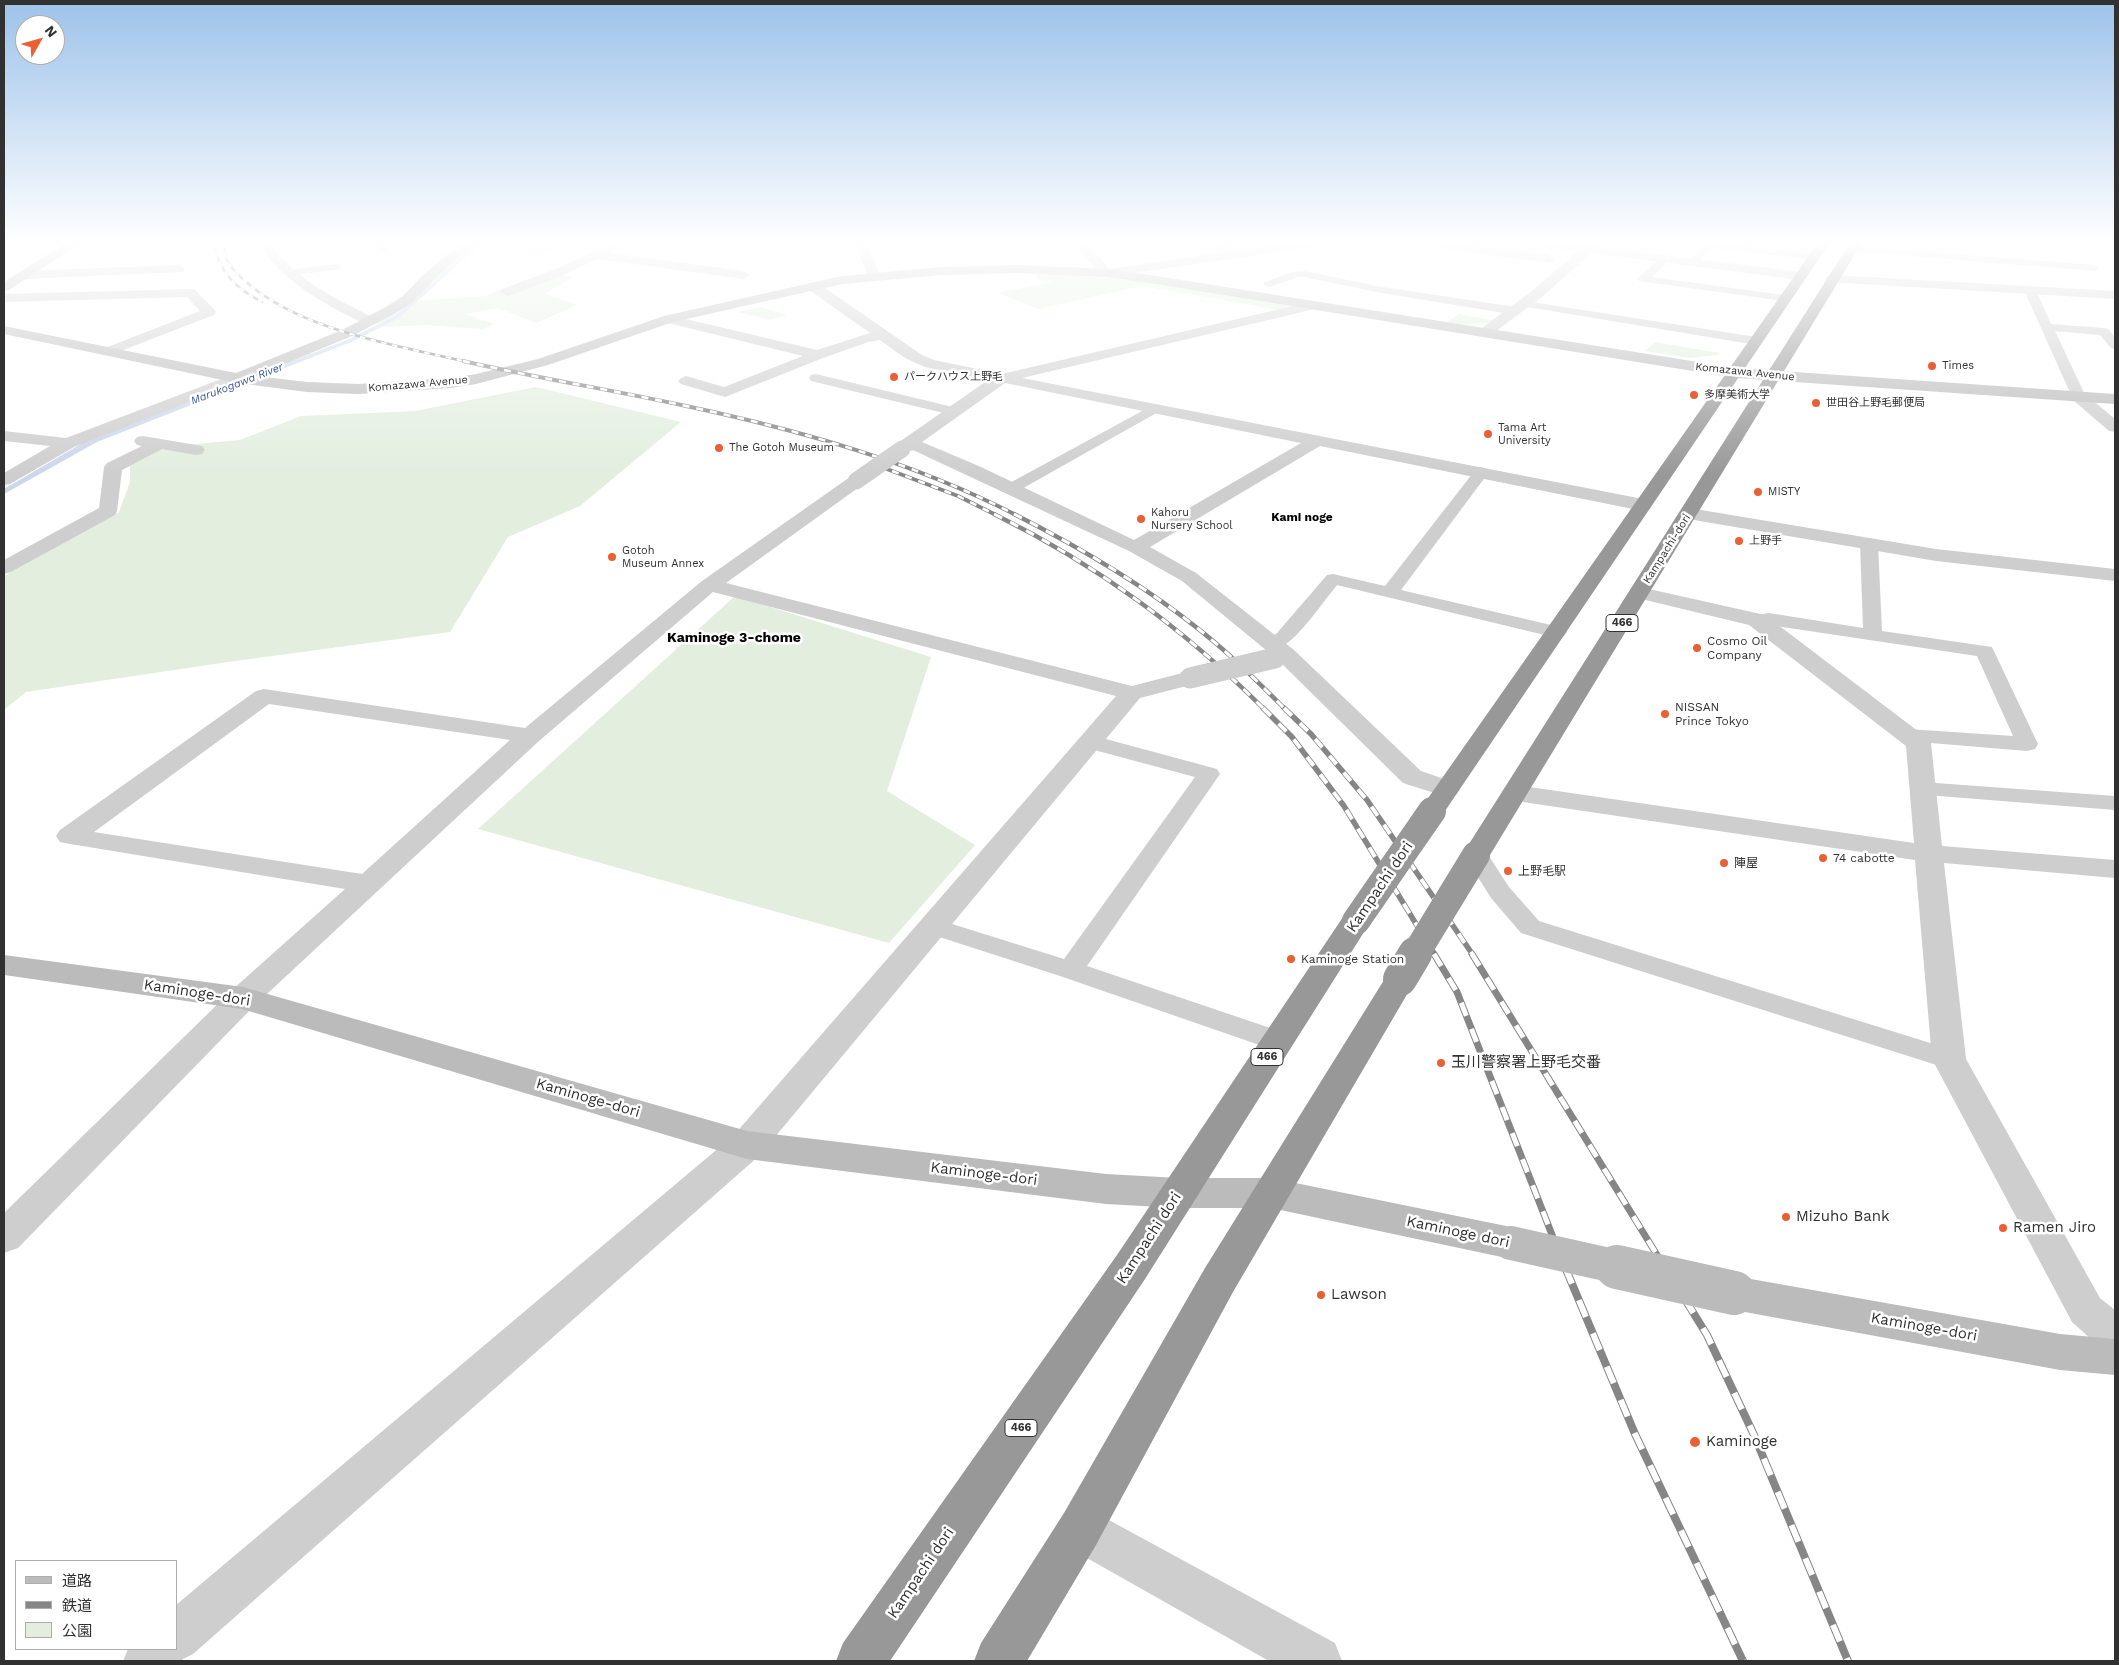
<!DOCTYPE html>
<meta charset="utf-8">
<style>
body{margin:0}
#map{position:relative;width:2119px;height:1665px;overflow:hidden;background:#fff;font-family:"Work Sans","Noto Sans JP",sans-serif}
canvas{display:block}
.frame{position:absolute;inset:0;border:5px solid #313131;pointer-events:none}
.legend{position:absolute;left:15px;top:1560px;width:162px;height:90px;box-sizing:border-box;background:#fff;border:1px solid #adadad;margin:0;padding:6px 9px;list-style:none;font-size:15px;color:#313131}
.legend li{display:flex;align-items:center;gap:10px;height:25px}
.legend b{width:25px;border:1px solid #adadad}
.north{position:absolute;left:15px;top:15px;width:50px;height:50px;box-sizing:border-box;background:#fff;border:1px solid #adadad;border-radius:50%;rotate:52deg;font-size:14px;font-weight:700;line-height:20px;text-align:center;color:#313131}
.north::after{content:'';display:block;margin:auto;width:18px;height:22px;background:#e86034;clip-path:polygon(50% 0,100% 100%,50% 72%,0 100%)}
</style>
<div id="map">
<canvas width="2119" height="1665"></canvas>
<div class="frame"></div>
<ul class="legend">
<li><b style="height:6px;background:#bbb"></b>道路</li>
<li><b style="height:6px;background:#868686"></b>鉄道</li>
<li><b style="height:14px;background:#e3eedf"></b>公園</li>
</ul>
<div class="north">N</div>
</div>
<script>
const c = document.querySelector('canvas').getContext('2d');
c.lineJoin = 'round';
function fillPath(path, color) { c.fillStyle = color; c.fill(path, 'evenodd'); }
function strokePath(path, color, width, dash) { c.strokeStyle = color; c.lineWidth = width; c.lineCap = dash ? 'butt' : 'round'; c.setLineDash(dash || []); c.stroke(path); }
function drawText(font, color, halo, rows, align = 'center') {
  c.font = font + ' "Work Sans","Noto Sans JP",sans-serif'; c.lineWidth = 5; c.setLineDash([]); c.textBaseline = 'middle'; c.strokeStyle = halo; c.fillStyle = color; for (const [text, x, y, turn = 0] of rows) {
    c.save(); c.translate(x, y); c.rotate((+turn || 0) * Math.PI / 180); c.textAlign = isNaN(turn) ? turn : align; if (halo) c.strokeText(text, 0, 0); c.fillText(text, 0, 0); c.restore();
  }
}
const green = new Path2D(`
 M488 241H650L623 246 565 244 547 253 532 254 522 245H485Z
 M1035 272 1150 281 1298 306 1280 310 1142 286 1038 309 998 293 1055 281 1037 280Z
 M561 274 573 277 545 294 577 305 536 323 498 308 465 314 494 324 484 329 425 325 385 327 373 322 409 301 486 296 496 291 514 288 524 280 543 279Z
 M760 307 787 315 771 320 738 312Z
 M1459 314 1492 320 1488 323 1455 325 1446 323Z
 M1655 342 1720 353 1717 355 1690 358 1645 351Z
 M536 387 681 422 580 506 508 537 450 632 228 662 26 692 4 710V576L119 512 130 482V465L163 447 240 440 301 416 415 411Z
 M735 596 931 657 887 791 975 845 889 943 478 829Z`);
const stream = new Path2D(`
 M478 241H484L399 318 351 342 97 442 4 494V489L91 438 347 340 395 316Z`);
const lane = new Path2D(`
 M380 241H390L387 251H379L378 249Z
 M1207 241H1221L1243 254 1242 256H1234Z
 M1710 242 1814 254 1819 257 1814 260 1712 248 1697 264H1689L1688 262 1689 260 1706 243Z
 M1852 246 2095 265 2100 268 2095 271 1848 251 1847 249 1848 247Z
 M1666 256 1671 259 1652 277 1784 295 1790 298 1784 301 1639 281 1637 279 1639 277 1662 257Z
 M336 264 340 265 341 267 340 269 288 276 283 273 288 270Z
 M1305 271 1376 286 1516 307 1522 311 1516 315 1376 292 1305 277H1298L1269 287 1263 284 1265 282 1293 272Z
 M2030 287 2036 290 2051 324 2104 328 2108 329 2115 337V349L2111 348 2100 335 2055 331 2086 397 2084 400H2074L2072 397 2024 290Z
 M1525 301 1757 337 1763 341 1757 345 1521 306 1519 304Z
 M816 374 957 408 959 411 957 414 952 415 811 381 809 378 811 375Z
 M1155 404 1162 408 1160 411 1018 491H1006L1004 488 1006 485Z
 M1481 467 1486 469 1489 472 1401 590 1564 628 1567 632 1564 636 1557 638 1337 585C1323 602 1299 638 1281 647 1276 650 1272 650 1266 648L1263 644 1277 633 1327 575 1333 574 1385 586 1476 469Z
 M1869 539 1875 540 1878 544 1882 631 1992 647 2038 744 2035 749 2027 751 1907 741 1899 740 1896 735 1899 730 1907 729 2013 736 1977 656 1769 625 1750 624 1748 620 1750 616 1769 613 1863 628 1860 544 1863 540Z
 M1091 735 1217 769 1220 774 1087 966 1288 1034 1292 1041 1288 1048 1278 1051 1268 1048 1060 976 924 932 920 926 924 920 933 918 1064 959 1195 777 1083 747 1080 742 1083 737Z
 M1922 782 2115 796V810L1914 794 1911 789 1914 784Z
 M1476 848 1485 850 1509 887 1539 921 1959 1052 1963 1059 1959 1066 1949 1069 1521 933 1491 898 1464 855 1467 850Z`);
const street = new Path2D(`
 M256 241H268C294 279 335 299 375 318L377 321 370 325 365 324C322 303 283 282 256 241Z
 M860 241H872L869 248 880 276 878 279 874 280 868 276 857 248Z
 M1072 241H1085L1109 269 1299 241H1332L1326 245 1106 277 1102 276Z
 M1520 241H1557L1586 245 1590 241H1602L1598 247 1801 272 1807 276 1801 280 1591 253 1542 297 1489 336H1479L1477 333 1479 330 1532 291 1578 251 1526 245Z
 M1446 242 1549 255 1555 259 1549 263 1442 249 1440 246Z
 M611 244 617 248 610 253 744 271 750 275 744 279 597 259 561 276 512 295 507 296 500 292 502 289 553 270Z
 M179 265 185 269 183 272 23 279 17 275 23 271Z
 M1832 275 2115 291V299L1827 282 1826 279 1827 276Z
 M811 283 825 288 922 355 934 360 1002 374 1310 302 1315 303 1317 306 1315 309 1022 378 1643 499 1650 501 1652 505 1650 509 1643 511 1320 446 1150 547 1196 573 1294 650 1421 771 1456 783 1460 789 1456 795 1447 797 1403 783 1278 660 1182 581 1129 551 915 451C909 449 904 455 896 453L893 449 902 440 988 380 925 367 905 358 880 340 868 342 823 358 725 397 681 384 678 381 681 378 686 376 724 387 803 356 664 322 662 319 664 316 669 315 817 350 870 333 815 294 804 287 806 284ZM1005 383 1301 443 1134 540 981 467 922 442Z
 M190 289 195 290 214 309 216 312 214 315 110 355 105 354 103 351 105 348 200 311 187 297 4 302V294Z
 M237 373 242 375 245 378 242 381 74 447 10 484 4 485V473L50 446 4 441V431L66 438Z
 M2079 392 2085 394 2115 419V432L2109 431 2073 400 2071 397 2073 394Z
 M143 436 196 445 202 446 205 450 202 454 196 455 162 449 122 470 117 511 115 515 11 572 4 574V560L99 508 104 467 107 463 142 446 137 445 134 441 137 437Z
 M856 476 862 477 865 481 862 485 726 583 1132 686 1190 671 1198 673 1202 678 1198 683 1140 698 760 1155 193 1654 183 1659 182 1661H123L128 1649H176V1605L734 1135 1116 696 713 592 539 741 254 1006 18 1248 4 1253V1213L232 990 345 889 70 844 60 842 56 836 60 830 256 691 264 689 525 728 702 581 850 477ZM269 704 510 740 362 874 94 832Z
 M1689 508 1936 549 2115 569V581L1936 561 1682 518 1679 514 1682 510Z
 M1640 587 1765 615 1927 738 1931 743 1942 846 2115 860V878L1944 863 1966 1059 2100 1298 2115 1310V1353L2101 1348 2072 1322 1932 1059 1915 860 1516 801 1507 799 1503 793 1507 787 1516 785 1914 843 1906 746 1749 625 1633 597 1629 593 1633 589Z
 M1080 1506 1096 1513 1335 1643 1342 1661H1269L1064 1545 1057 1529 1064 1513Z`);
const secondary = new Path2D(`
 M69 241H84L9 290 4 291V282Z
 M463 241H477L432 282 413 302 394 314 352 336 256 376 307 382 358 384 451 378 476 374 538 359 664 316 842 276 941 267 1019 265 1106 269 1150 275 1736 368 2115 394V404L1736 378 1150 283 1106 277 1019 273 941 275 842 284 673 322 548 365 476 384 451 388 358 394 307 392 237 383 4 334V326L236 373 342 330 384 308 403 296 422 276Z
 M4 955 243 987 747 1131 1106 1174 1179 1178H1271L1511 1227 1525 1232 1530 1243 1525 1254 1511 1259 1271 1208H1179L1106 1204 747 1159 242 1009 4 975Z
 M1734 1276 2060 1334 2115 1339V1375L2060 1370 1734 1310 1720 1305 1714 1293 1720 1281Z`);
const highway = new Path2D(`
 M1819 241H1831L1445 811 1442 817 1432 819 1422 817 1419 811Z
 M1851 241H1863L1490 855 1486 861 1476 863 1466 861 1462 855Z
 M1356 911 1367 914 1371 921 1145 1279 890 1661H836L843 1643 1117 1255 1345 914Z
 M1400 968 1411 972 1416 979 1233 1292 1096 1545 1027 1661H974L981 1643 1064 1513 1205 1268 1389 972Z`);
const railFar5 = new Path2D(`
 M213 241C219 272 235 288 262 302
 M224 241C225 247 224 255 227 260 230 268 238 274 244 280 298 330 398 346 468 362`);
const railFar4 = new Path2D(`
 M463 361C537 378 612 390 686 406 799 430 913 462 1016 515
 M879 466 958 496 996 515`);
const railFar3 = new Path2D(`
 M994 514C1097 565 1183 628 1264 709
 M1014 514C1079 547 1144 585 1201 631 1231 655 1258 682 1285 709`);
const railFar2 = new Path2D(`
 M1263 708 1292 737 1344 806 1435 955
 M1284 708 1311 734 1367 800 1473 955`);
const railFar1 = new Path2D(`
 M1434 954 1457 992 1565 1268
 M1472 954 1665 1268`);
const rail = new Path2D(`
 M1565 1267 1635 1434 1743 1661
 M1665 1267 1707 1335 1754 1435 1848 1661`);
const streetBridgeFar1 = new Path2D(`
 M856 481 902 449`);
const streetBridge = new Path2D(`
 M1190 678 1275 658`);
const secondaryBridgeFar1 = new Path2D(`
 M1511 1243 1623 1268`);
const secondaryBridge = new Path2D(`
 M1617 1267 1734 1293`);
const highwayBridgeFar1 = new Path2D(`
 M1356 921 1432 811
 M1415 955 1476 855`);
const highwayBridge = new Path2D(`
 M1400 979 1415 954`);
const markers = [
 [1932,366,5,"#e86034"],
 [894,377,5,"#e86034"],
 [1694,395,5,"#e86034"],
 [1816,403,5,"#e86034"],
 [1488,434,5,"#e86034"],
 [719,448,5,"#e86034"],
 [1758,492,5,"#e86034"],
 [1141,519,5,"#e86034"],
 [1739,541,5,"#e86034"],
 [612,557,5,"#e86034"],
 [1697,648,5,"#e86034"],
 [1665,714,5,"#e86034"],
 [1823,858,5,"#e86034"],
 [1724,863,5,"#e86034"],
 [1508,871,5,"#e86034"],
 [1291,959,5,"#e86034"],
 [1441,1063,5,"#e86034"],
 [1786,1217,5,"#e86034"],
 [2003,1228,5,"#e86034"],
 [1321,1295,5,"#e86034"],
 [1695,1442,6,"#e86034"]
];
const farPoinames = [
 ["Times",1942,366],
 ["パークハウス上野毛",904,377],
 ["多摩美術大学",1704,395],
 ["世田谷上野毛郵便局",1826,403],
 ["Tama Art",1498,428],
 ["University",1498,441],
 ["The Gotoh Museum",729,448],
 ["MISTY",1768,492],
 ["Kahoru",1151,513],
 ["Nursery School",1151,526],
 ["上野手",1749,541],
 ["Gotoh",622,551],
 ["Museum Annex",622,564]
];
const farStreetnames = [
 ["Komazawa Avenue",1745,372,6],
 ["Komazawa Avenue",418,384,-5],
 ["Kampachi-dori",1667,549,-58]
];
const farWaternames = [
 ["Marukogawa River",237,384,-21]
];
const shields = [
 [1622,623,32],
 [1267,1057,32],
 [1021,1428,32]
];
const shieldNames = [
 ["466",1622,623],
 ["466",1267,1057],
 ["466",1021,1428]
];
const farQuarternames = [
 ["Kami noge",1302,517]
];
const poiNames = [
 ["Cosmo Oil",1707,641],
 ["Company",1707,655],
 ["NISSAN",1675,707],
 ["Prince Tokyo",1675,721],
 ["74 cabotte",1833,858],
 ["陣屋",1734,863],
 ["上野毛駅",1518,871],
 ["Kaminoge Station",1301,959]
];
const neighbourhoodNames = [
 ["Kaminoge 3-chome",734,638]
];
const nearStreetnames = [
 ["Kampachi dori",1380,887,-56],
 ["Kaminoge-dori",197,993,9],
 ["Kaminoge-dori",588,1098,16],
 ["Kaminoge-dori",984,1174,7],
 ["Kaminoge dori",1458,1232,12],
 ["Kampachi dori",1149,1238,-57],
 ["Kaminoge-dori",1924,1327,10],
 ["Kampachi dori",921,1573,-56]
];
const nearPoinames = [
 ["玉川警察署上野毛交番",1451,1063],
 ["Mizuho Bank",1796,1217],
 ["Ramen Jiro",2013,1228],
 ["Lawson",1331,1295],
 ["Kaminoge",1706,1442]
];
fillPath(green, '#e3eedf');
fillPath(stream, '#ccd6ed');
fillPath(lane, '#cecece');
fillPath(street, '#cecece');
fillPath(secondary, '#bbb');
fillPath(highway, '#989898');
strokePath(railFar5, '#868686', 2.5);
strokePath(railFar4, '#868686', 4);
strokePath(railFar3, '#868686', 4.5);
strokePath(railFar2, '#868686', 5.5);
strokePath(railFar1, '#868686', 7);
strokePath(rail, '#868686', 8);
strokePath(railFar5, '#fff', 2, [5.5]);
strokePath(railFar4, '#fff', 2.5, [7]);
strokePath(railFar3, '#fff', 3, [9]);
strokePath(railFar2, '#fff', 4, [11]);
strokePath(railFar1, '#fff', 5, [14]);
strokePath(rail, '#fff', 6, [18]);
strokePath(streetBridgeFar1, '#cecece', 17);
strokePath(streetBridge, '#cecece', 21);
strokePath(secondaryBridgeFar1, '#bbb', 34);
strokePath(secondaryBridge, '#bbb', 44);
strokePath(highwayBridgeFar1, '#989898', 28);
strokePath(highwayBridge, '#989898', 34);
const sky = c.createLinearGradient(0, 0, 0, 475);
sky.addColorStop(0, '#9dc2ea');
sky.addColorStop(0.51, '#fff');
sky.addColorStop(1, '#ffffff00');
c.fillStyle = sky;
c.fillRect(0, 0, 2119, 475);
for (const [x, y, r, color] of markers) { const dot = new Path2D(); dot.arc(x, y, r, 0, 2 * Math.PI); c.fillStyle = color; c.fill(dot); strokePath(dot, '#fff', 2); }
drawText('11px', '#313131', '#fff', farPoinames, 'left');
drawText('11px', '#313131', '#fff', farStreetnames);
drawText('italic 11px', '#3d5796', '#fff', farWaternames);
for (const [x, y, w] of shields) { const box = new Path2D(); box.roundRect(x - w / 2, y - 8.5, w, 17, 4); c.fillStyle = '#fff'; c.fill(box); strokePath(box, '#313131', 1); }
drawText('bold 11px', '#313131', null, shieldNames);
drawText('bold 12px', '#000', '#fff', farQuarternames);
drawText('12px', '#313131', '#fff', poiNames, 'left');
drawText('bold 14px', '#000', '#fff', neighbourhoodNames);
drawText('15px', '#313131', '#fff', nearStreetnames);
drawText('15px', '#313131', '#fff', nearPoinames, 'left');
</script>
